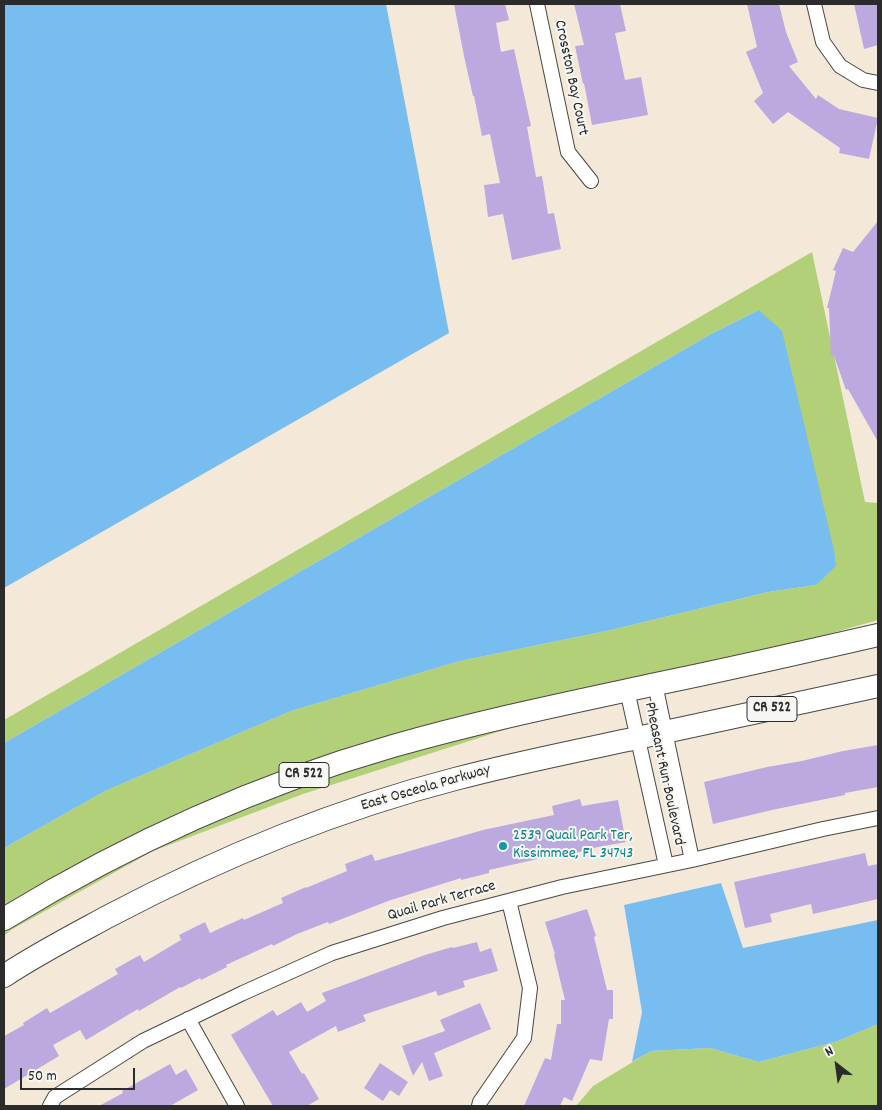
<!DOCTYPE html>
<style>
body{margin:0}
#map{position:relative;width:882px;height:1110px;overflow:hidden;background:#f4e9d9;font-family:Dekko,sans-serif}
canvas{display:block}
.frame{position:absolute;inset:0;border:5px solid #2b2b2b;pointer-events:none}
.north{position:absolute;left:812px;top:1040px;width:50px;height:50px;-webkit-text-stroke:4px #f6f6f2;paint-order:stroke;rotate:330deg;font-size:14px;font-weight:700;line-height:20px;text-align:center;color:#2b2b2b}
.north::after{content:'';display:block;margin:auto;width:18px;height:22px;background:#2b2b2b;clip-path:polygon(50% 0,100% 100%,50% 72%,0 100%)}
.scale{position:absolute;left:20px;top:1068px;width:115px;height:22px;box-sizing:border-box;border:2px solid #2b2b2b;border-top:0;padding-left:6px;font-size:15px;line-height:18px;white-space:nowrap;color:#2b2b2b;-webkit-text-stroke:4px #f6f6f2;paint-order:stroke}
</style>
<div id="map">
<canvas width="882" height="1110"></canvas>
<div class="frame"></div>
<div class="north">N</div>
<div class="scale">50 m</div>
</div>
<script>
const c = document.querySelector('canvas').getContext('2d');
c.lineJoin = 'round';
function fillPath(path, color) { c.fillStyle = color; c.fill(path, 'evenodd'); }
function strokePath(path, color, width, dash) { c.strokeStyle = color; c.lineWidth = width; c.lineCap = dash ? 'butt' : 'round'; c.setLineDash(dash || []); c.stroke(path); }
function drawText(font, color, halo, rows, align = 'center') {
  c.font = font + ' Dekko,sans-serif'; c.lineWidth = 4; c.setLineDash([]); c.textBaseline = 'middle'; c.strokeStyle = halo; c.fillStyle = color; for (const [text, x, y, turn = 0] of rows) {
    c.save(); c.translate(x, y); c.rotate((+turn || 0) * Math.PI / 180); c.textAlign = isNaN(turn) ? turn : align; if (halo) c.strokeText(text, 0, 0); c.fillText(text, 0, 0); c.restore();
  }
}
const green = new Path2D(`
 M812 252 865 502 878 503V620L776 649 390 738 4 909V848L105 791 291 711 460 661 611 630 768 592 816 585 759 310 711 334 4 743V720Z
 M551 715 303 794 153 851 11 930 4 936V930L33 912 169 841 305 784 396 755Z
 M878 1024V1106H576L593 1086 651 1051 710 1048 759 1062 838 1041Z`);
const water = new Path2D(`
 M4 4H386L449 333 4 588Z
 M759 310 782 331 834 550 836 566 816 585 768 592 611 630 460 661 291 711 105 791 4 848V743L711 334Z
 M721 883 743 948 878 920V1024L838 1041 759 1062 710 1048 651 1051 632 1062 642 1012 624 905Z`);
const building = new Path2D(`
 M454 4H505L509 20 496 23 501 52 514 49 531 126 527 127 536 177 542 176 548 214 554 213 561 249 512 260 503 214 488 217 484 185 500 183 490 134 482 136 474 96H473L464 56Z
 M574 4H620L626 31 615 33 625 80 641 77 648 115 592 125 584 83 583 84 575 46 584 45Z
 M747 4H779L786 32 798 62 789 66 816 99 818 95 839 109 878 118 869 159 839 153 840 148 788 112 773 124 754 101 763 93 746 52 757 47Z
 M854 4H878V45L864 49Z
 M878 221V442L848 389 846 390 834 356H831L829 308H827L836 271 833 270 843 248 853 252Z
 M878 745V787L845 793V795L772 810 713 824 704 782 767 767 802 761 843 751Z
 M580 799 582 806 618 800 626 842 598 847 564 856V853L489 870V873L461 880V878L388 901 329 924 328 922 297 934 273 946 272 944 226 965 227 967 201 980 200 978 181 988 180 987 139 1011 138 1009 86 1040 80 1030 53 1045 59 1056 4 1089V1036L24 1025 23 1023 47 1008 50 1013 118 974 115 969 140 955 144 962 181 940 179 935 205 922 210 933 243 918 244 920 283 903 281 898 306 887V888L347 871 345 864 372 854 375 861 483 830 554 815 552 806Z
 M865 853 868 866 878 864V899L813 914 811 904 770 914 772 922 745 928 734 882Z
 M587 909 596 936 594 937 607 990H613V1019H609L602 1061 590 1059 572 1101 564 1097 560 1106H524L545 1058 551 1060 557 1024H561V1000H565L554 955 555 954 545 922Z
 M477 942 480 952 491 948 498 971 463 981 465 987 438 996 436 991 363 1015 366 1021 338 1032 336 1026 289 1052 302 1074 304 1073 319 1099 307 1106H273L231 1035 273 1010 277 1016 301 1002 307 1012 326 1001 322 993 425 955 452 947 453 948Z
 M480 1003 491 1029 434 1053 443 1076 429 1081 422 1062 413 1076 402 1046 445 1031 440 1020Z
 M380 1063 408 1082 399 1096 390 1090 383 1101 364 1088Z
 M170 1064 176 1075 186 1069 198 1090 170 1106H99L123 1093 122 1091Z`);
const street = new Path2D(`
 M537 4 568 152 591 181
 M814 4 823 42 840 66 863 80 878 83
 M655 684 692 860
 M627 690 666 865
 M188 1019 237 1106
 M50 1106 55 1097 143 1041 243 993 332 953 443 918 562 887 692 860 823 829 878 818
 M479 1106 480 1102 524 1038 530 988 509 901`);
const primary = new Path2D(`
 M4 919C125 845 257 785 393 746 480 721 568 703 656 684 730 669 804 652 878 635
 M4 976C37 954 74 935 109 916 219 858 335 810 455 779 515 763 576 751 637 738 717 721 798 703 878 686`);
const markers = [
 [503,846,5,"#0f9aa8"]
];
const shields = [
 [772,709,50],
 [304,775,50]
];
const shieldNames = [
 ["CR 522",772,709],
 ["CR 522",304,775]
];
const streetNames = [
 ["Crosston Bay Court",570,78,78],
 ["Pheasant Run Boulevard",663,774,78],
 ["East Osceola Parkway",426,789,-16],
 ["Quail Park Terrace",442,902,-16]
];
const cultureNames = [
 ["2539 Quail Park Ter,",513,837],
 ["Kissimmee, FL 34743",513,855]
];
fillPath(green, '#b2d077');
fillPath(water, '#78bdef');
fillPath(building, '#bba9df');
strokePath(street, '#494845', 16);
strokePath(primary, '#494845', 24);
strokePath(street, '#fff', 14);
strokePath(primary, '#fff', 22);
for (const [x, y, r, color] of markers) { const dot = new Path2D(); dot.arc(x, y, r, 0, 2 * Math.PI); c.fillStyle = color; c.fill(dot); strokePath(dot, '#f6f6f2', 2); }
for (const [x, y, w] of shields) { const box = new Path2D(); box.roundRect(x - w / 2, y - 12.5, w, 25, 4); c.fillStyle = '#f6f6f2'; c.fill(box); strokePath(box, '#2b2b2b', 1); }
drawText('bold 15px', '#2b2b2b', null, shieldNames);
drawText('16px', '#2b2b2b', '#f6f6f2', streetNames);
drawText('16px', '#0d838f', '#f6f6f2', cultureNames, 'left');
</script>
